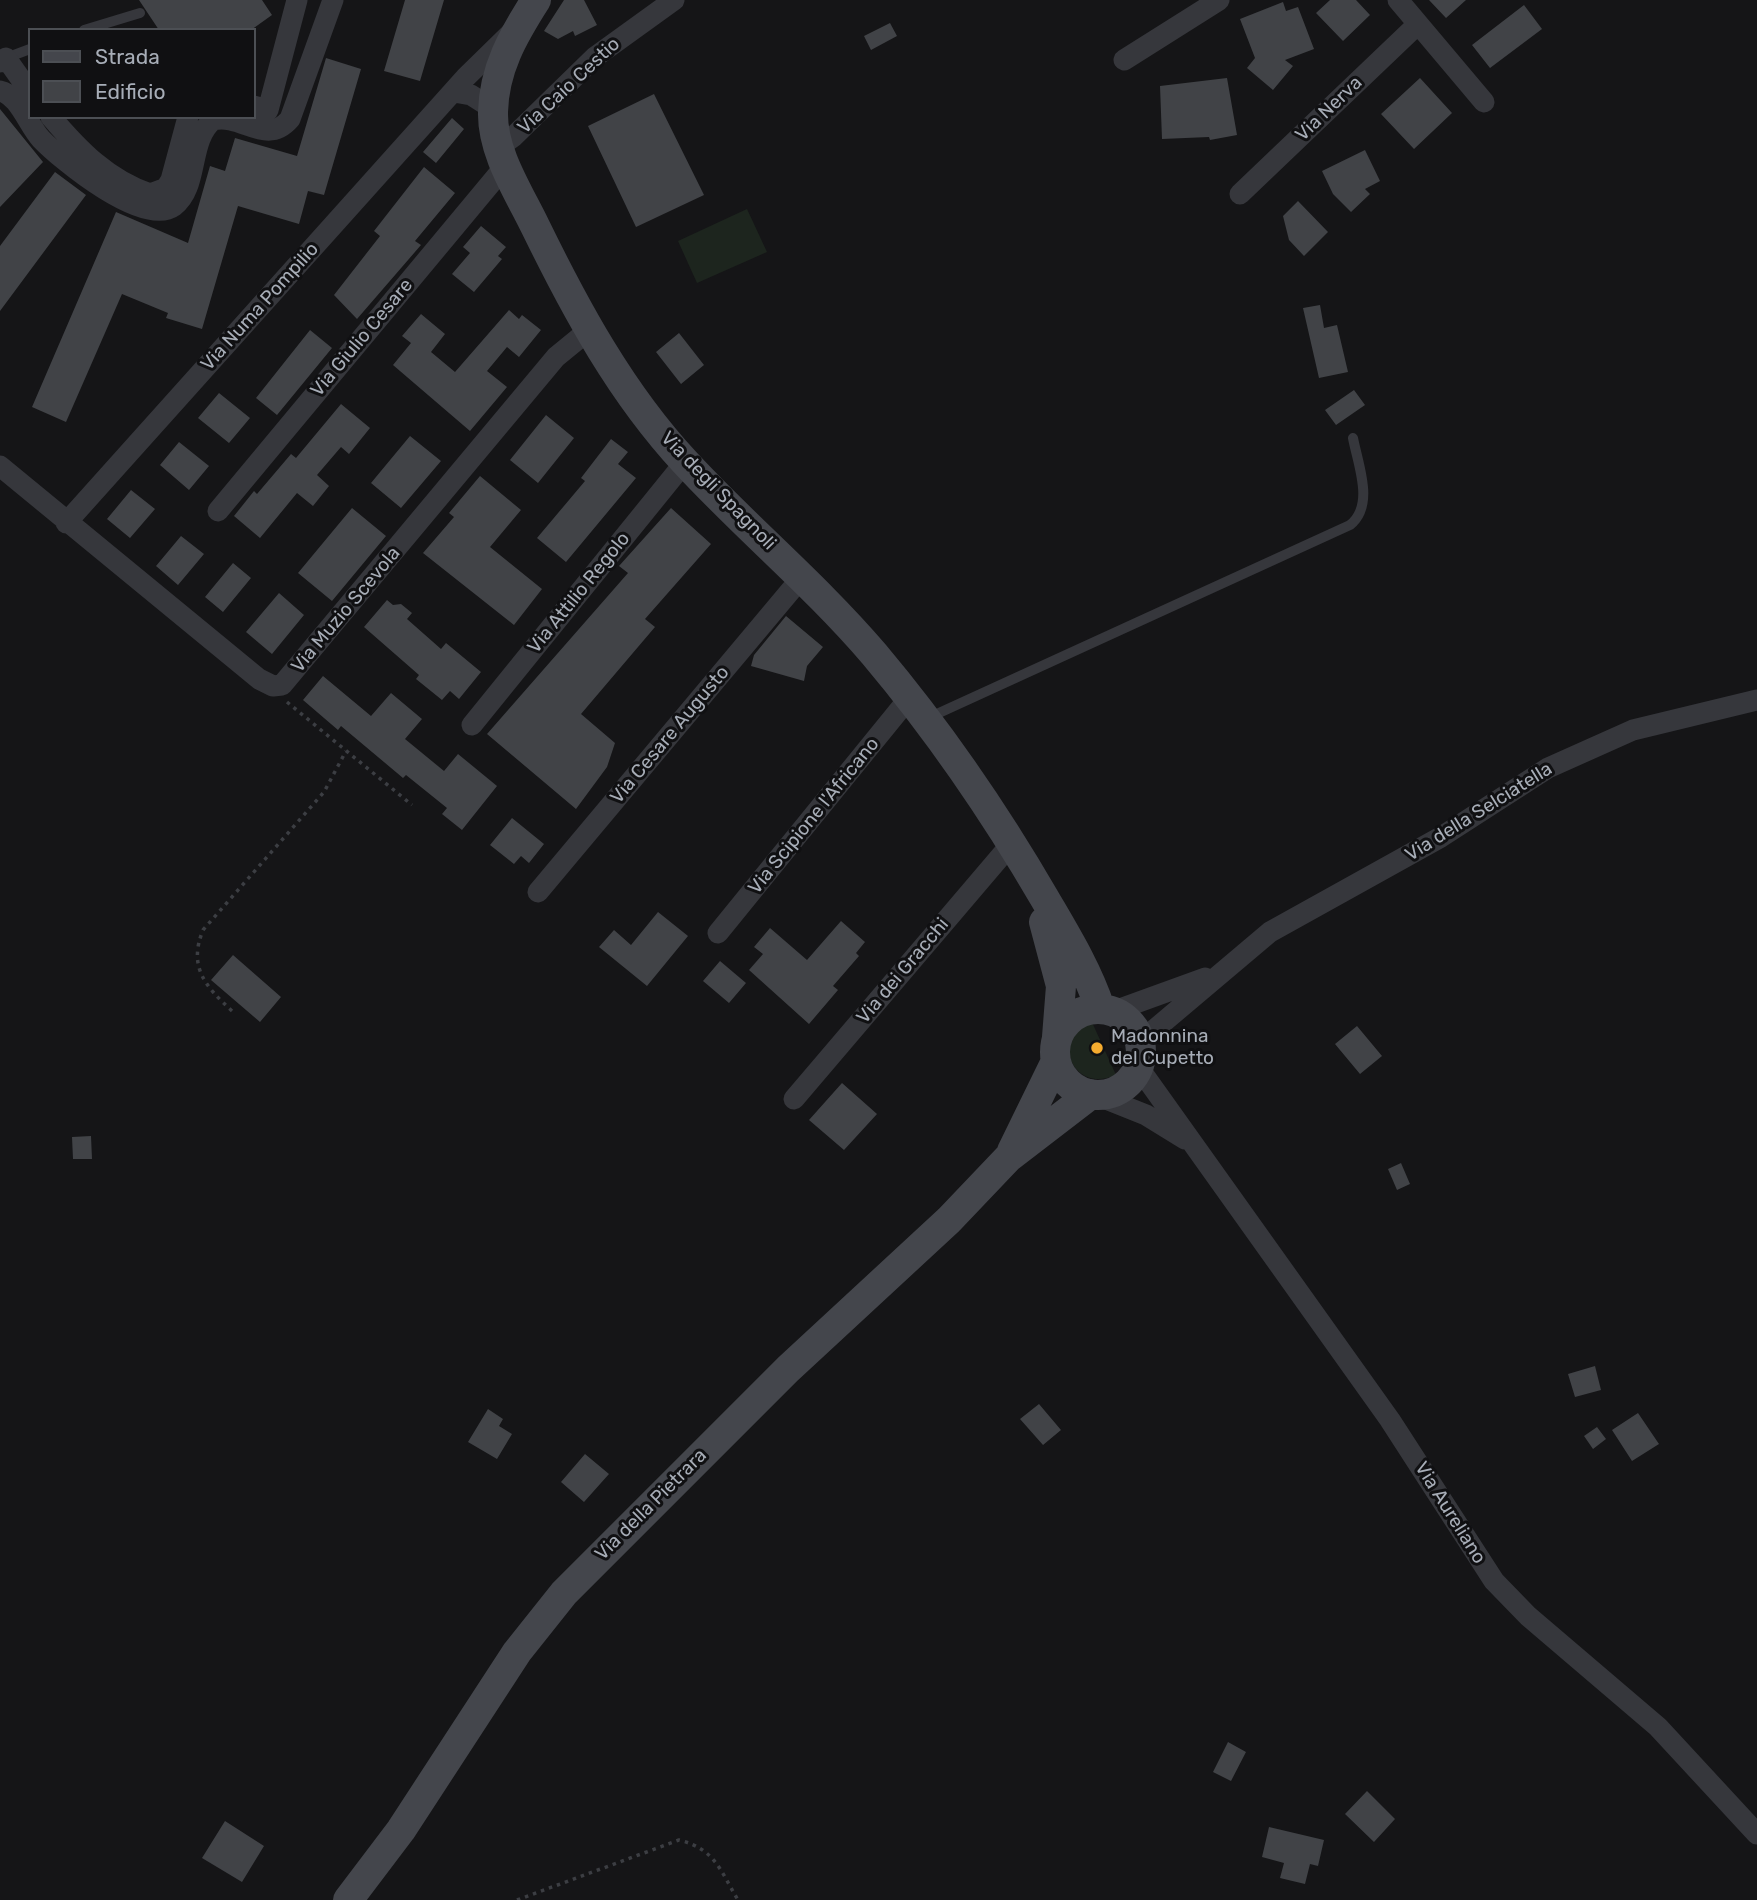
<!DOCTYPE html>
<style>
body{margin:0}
#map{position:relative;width:1757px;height:1900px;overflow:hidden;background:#151517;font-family:Rubik,sans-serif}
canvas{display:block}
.legend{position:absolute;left:28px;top:28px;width:228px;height:91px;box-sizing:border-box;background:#101012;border:2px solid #4c4f54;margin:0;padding:9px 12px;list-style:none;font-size:21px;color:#a7adb7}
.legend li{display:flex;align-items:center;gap:14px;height:35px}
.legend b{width:35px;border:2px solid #4c4f54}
</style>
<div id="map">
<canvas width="1757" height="1900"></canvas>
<ul class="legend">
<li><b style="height:9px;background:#44464c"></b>Strada</li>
<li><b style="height:19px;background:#414347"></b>Edificio</li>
</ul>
</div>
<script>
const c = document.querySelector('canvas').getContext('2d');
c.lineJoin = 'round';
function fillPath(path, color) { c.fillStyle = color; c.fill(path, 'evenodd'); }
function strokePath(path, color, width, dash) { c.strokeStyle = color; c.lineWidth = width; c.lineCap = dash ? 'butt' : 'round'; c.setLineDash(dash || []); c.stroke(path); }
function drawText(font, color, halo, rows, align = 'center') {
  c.font = font + ' Rubik,sans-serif'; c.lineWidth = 6; c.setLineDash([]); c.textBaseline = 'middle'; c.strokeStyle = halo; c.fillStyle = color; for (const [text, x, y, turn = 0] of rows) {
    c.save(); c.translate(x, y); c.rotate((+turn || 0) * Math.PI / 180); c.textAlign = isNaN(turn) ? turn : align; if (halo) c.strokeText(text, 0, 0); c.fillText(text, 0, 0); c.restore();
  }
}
const green = new Path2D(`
 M747 209 767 252 697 283 678 241Z
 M1091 1020 1116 1075C1072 1095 1049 1035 1091 1020Z`);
const building = new Path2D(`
 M139 0H262L272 15 251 30H159Z
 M405 0H444L420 81 384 71Z
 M564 0H584L597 25 575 36 573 31 558 39 544 31Z
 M1330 0H1356L1370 15 1343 41 1316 13Z
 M1429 0H1466L1446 18Z
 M1283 2 1286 11 1298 7 1314 49 1285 60 1293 66 1273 90 1247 68 1255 58 1240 19Z
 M1524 5 1542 29 1490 68 1472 45Z
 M890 23 897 36 871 50 864 36Z
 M326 58 361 69 324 195 308 191 299 224 238 206 202 329 166 318 168 313 122 294 66 422 32 407 116 212 188 243 210 166 225 171 235 138 297 156Z
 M1227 78 1237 135 1210 140 1209 137 1162 139 1160 86Z
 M1420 78 1452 113 1414 149 1381 114Z
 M654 94 704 195 636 227 588 126Z
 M0 109 43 162 0 207Z
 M452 118 464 129 436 163 423 152Z
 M1365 150 1380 181 1365 189 1370 194 1351 212 1333 194 1322 171Z
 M424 167 455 193 415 241 421 245 357 319 334 295 380 236 374 231Z
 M55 172 86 195 0 311V246Z
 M1298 201 1328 232 1304 256 1289 240 1283 216Z
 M481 226 506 247 498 256 502 259 474 292 452 274 470 253 463 247Z
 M1320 305 1324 328 1337 325 1348 372 1319 378 1303 308Z
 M509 310 519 319 522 315 541 330 519 357 507 347 487 371 507 387 470 431 393 365 411 343 402 336 421 314 445 334 431 352 455 372Z
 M310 330 332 348 277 415 256 398Z
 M679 333 704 365 681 384 656 352Z
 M1354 390 1365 405 1336 425 1325 410Z
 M219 393 250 418 229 443 198 418Z
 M341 404 370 428 349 454 341 447 317 475 329 486 313 506 297 493 260 538 234 516 254 491 257 494 291 454 296 458Z
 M546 415 574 438 538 483 510 460Z
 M410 436 441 461 401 508 371 483Z
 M611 439 628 452 618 464 636 478 566 562 537 538 585 481 581 478Z
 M179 442 209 466 189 490 160 465Z
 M480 476 521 510 490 547 542 589 514 625 423 553 454 517 449 513Z
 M131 490 155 509 130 538 107 519Z
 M352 508 386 536 332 601 298 573Z
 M671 508 711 544 645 619 655 627 581 714 615 743 607 767 576 809 487 734 628 573 619 566Z
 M181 536 204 554 178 585 156 566Z
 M233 563 251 578 223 612 205 597Z
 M279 593 304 615 272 654 246 632Z
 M387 600 393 605 401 604 412 613 407 619 441 649 446 643 481 672 459 699 450 691 442 700 416 679 419 675 364 627Z
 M786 616 823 647 807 666 804 681 751 666 754 655Z
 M323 676 371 716 391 693 422 719 405 739 444 771 458 754 497 786 462 830 442 814 447 808 406 775 403 778 341 726 338 730 303 700Z
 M512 818 544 844 529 863 521 856 514 864 490 845Z
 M658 912 688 936 647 986 599 947 614 930 631 945Z
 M841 921 865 942 856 953 859 956 833 986 838 990 809 1024 749 970 763 954 754 947 770 928 807 960Z
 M233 955 281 997 260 1022 211 980Z
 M720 961 746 983 729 1003 703 981Z
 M1357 1026 1382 1056 1360 1074 1335 1044Z
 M842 1083 877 1114 844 1150 809 1120Z
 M91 1136 92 1159H73L72 1137Z
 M1401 1163 1410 1184 1397 1190 1388 1169Z
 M1595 1366 1601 1390 1575 1397 1568 1374Z
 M1039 1404 1061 1430 1043 1445 1020 1419Z
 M488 1409 503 1419 499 1426 512 1434 497 1459 468 1442Z
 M1638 1413 1659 1444 1632 1461 1612 1430Z
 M1597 1427 1606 1439 1593 1449 1584 1436Z
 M585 1454 609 1474 584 1502 561 1482Z
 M1228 1742 1246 1752 1231 1781 1213 1772Z
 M1367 1791 1395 1819 1374 1842 1345 1814Z
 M225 1821 264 1846 242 1882 202 1858Z
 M1269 1827 1324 1840 1318 1866 1310 1864 1305 1884 1280 1878 1284 1863 1262 1857Z`);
const path = new Path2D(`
 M287 702 412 805
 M232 1011C205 986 188 967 203 930L324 792 346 751
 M517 1900 679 1840C715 1849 720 1870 738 1900`);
const lane = new Path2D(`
 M84 30 140 13
 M6 58 30 49
 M928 718 1350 525C1375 505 1358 465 1353 438`);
const street = new Path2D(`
 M1398 0 1484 102
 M1124 60 1219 0
 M0 62 6 58 30 92
 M0 91C19 95 28 125 41 139 61 160 144 228 174 206 199 187 188 140 213 120 242 113 266 147 290 119L333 0
 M454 92 471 95 493 109
 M254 106 268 110 297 0
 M51 117C79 150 108 180 150 194L166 188 171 180 188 117
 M499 147 513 137 595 57 674 0
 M1240 194 1418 24
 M0 466 259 679 273 686 282 685 556 357 589 330
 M218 511 506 165
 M66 523 466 77 512 32
 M472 725 685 462
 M538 892 802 577
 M718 933 909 698
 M1114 1011 1205 978
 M1141 1041 1270 932 1441 837 1548 768 1633 730 1757 700
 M1139 1068 1390 1420 1494 1581 1528 1616 1658 1727 1757 1834
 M1096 1095 1146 1115 1185 1139
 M794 1099 1012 843`);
const secondary = new Path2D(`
 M536 0C513 36 494 69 493 112 492 152 518 191 535 226 576 310 621 393 685 462 746 528 815 585 874 654 938 730 995 813 1045 899 1066 935 1087 969 1100 1008
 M1044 922 1061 986 1057 1037
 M1055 1052a43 43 0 1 1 86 0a43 43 0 1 1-86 0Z
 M1012 1151 1056 1061
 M348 1900 401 1830 517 1652 564 1593 788 1369 949 1220 1009 1157 1091 1094`);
const markers = [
 [1097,1048,7,"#f5ab2f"]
];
const streetNames = [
 ["Via Caio Cestio",569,86,-43],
 ["Via Nerva",1329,109,-44],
 ["Via Numa Pompilio",260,307,-48],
 ["Via Giulio Cesare",362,338,-50],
 ["Via degli Spagnoli",718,491,46],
 ["Via Attilio Regolo",579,593,-51],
 ["Via Muzio Scevola",346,610,-50],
 ["Via Cesare Augusto",670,735,-50],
 ["Via della Selciatella",1479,812,-32],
 ["Via Scipione l'Africano",814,816,-51],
 ["Via dei Gracchi",903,971,-50],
 ["Via della Pietrara",651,1505,-45],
 ["Via Aureliano",1450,1513,58]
];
const poiNames = [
 ["Madonnina",1111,1037],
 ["del Cupetto",1111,1059]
];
fillPath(green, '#1d251e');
fillPath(building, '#414347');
strokePath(path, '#3c3e43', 3.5, [3.5, 5]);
strokePath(lane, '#36373c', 10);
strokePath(street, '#36373c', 21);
strokePath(secondary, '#44464c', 30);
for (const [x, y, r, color] of markers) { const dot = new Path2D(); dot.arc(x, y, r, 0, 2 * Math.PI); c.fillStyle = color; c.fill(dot); strokePath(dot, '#101012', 2.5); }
drawText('19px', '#a7adb7', '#101012', streetNames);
drawText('19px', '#a7adb7', '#101012', poiNames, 'left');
</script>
